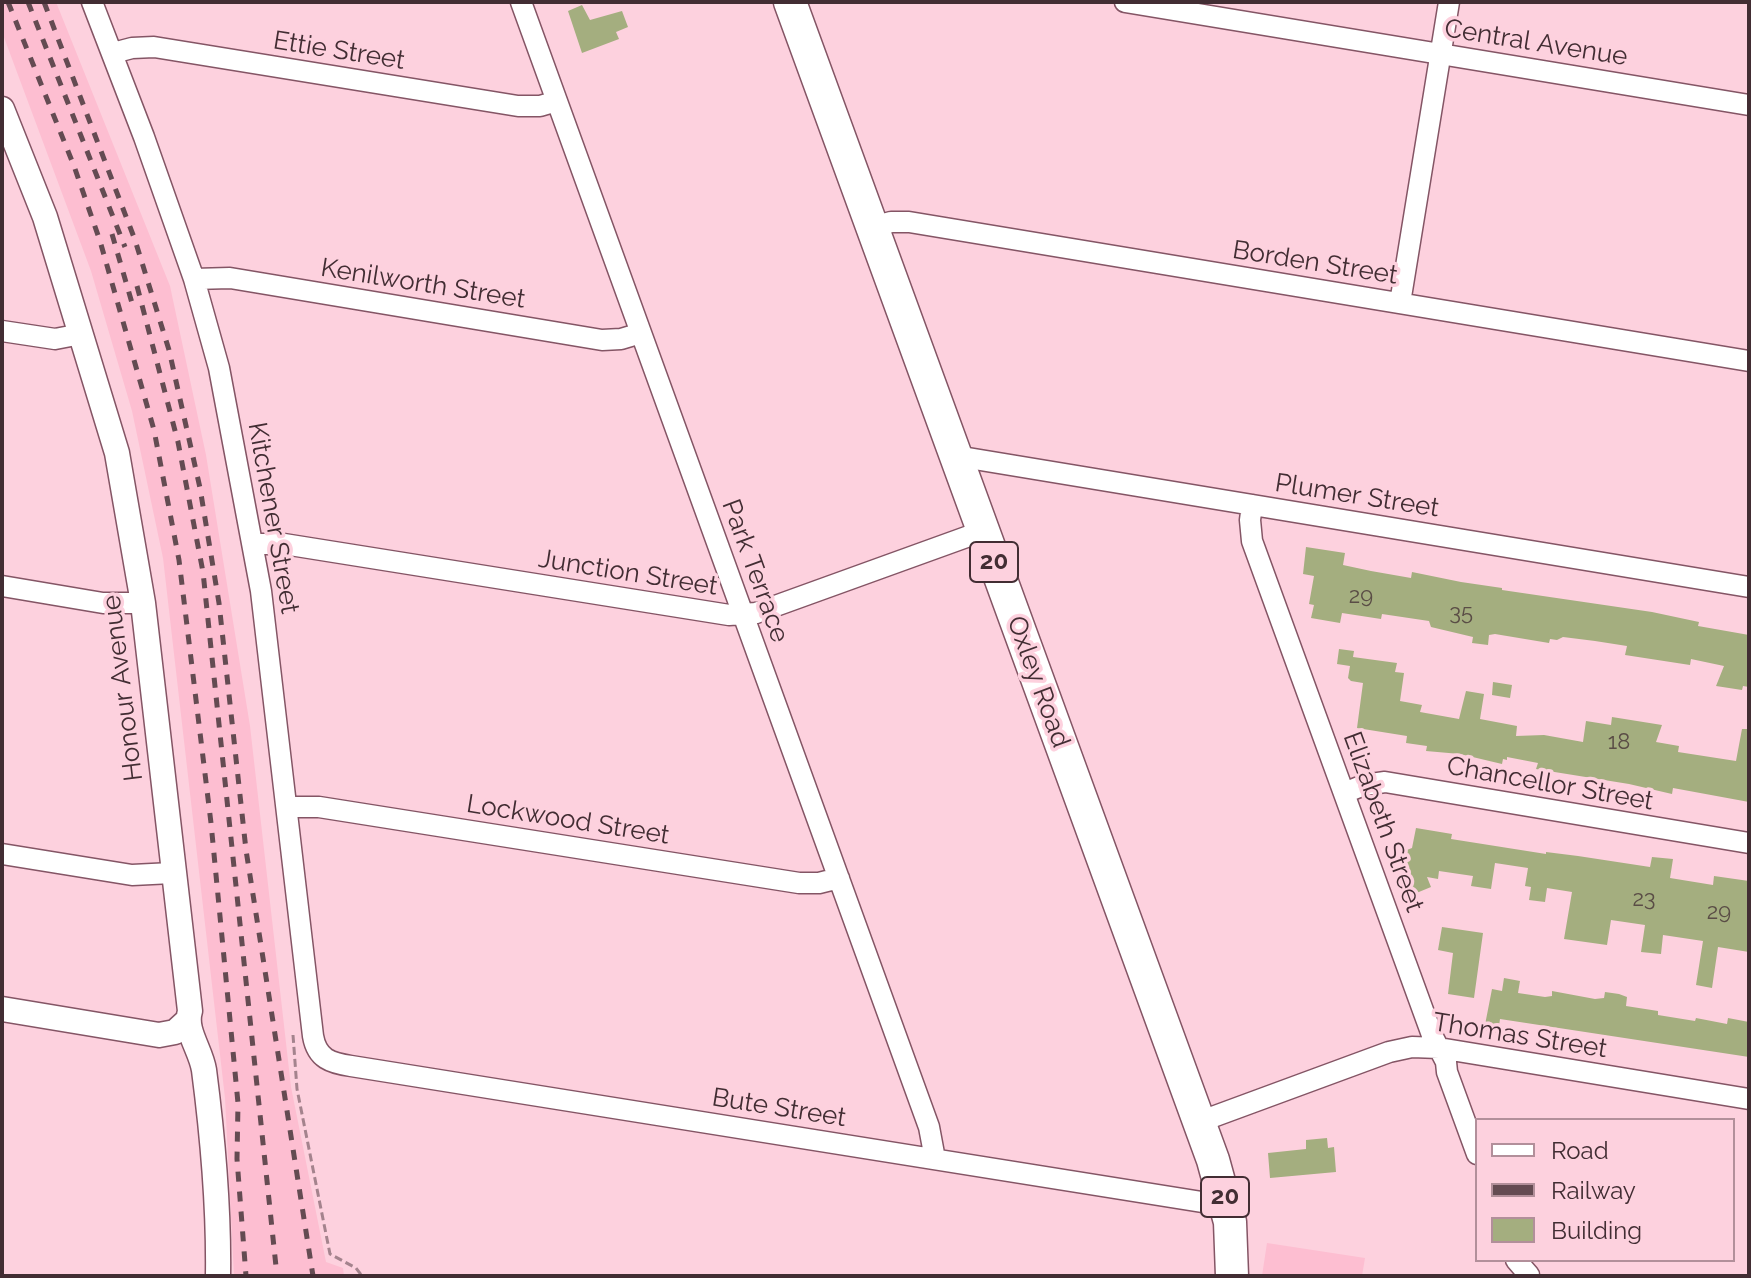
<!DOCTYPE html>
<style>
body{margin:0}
#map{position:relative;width:1751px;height:1278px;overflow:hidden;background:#fdd1de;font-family:Raleway,sans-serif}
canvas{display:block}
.frame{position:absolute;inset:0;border:4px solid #422d33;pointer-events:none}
.legend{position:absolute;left:1475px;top:1118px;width:260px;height:144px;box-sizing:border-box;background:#fdd1de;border:2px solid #b28f9a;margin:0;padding:10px 14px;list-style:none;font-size:24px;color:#422d33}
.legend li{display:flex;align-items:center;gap:16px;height:40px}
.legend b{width:40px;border:2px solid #b28f9a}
</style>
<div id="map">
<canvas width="1751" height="1278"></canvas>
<div class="frame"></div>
<ul class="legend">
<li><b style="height:10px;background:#fff"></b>Road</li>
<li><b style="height:10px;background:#644b52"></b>Railway</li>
<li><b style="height:22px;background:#a4ae7f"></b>Building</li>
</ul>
</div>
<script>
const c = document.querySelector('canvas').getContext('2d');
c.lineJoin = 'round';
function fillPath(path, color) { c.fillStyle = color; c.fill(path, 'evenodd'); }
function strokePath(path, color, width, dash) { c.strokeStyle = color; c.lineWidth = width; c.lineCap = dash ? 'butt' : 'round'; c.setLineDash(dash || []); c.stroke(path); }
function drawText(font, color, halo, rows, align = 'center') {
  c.font = font + ' Raleway,sans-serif'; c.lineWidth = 7; c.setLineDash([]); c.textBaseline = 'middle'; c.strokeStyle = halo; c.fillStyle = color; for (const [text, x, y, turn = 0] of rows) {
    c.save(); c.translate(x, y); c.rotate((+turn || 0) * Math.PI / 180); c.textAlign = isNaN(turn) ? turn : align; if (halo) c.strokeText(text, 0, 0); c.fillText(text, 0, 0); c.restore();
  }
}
const built = new Path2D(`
 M2 2H56L170 286 206 455 250 726 291 1087 326 1262 343 1268 344 1276H234L225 1098 163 558 132 411 91 271 2 32Z
 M1267 1243 1365 1258 1362 1276H1262Z`);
const building = new Path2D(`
 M582 5 590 20 622 11 628 27 616 32 619 39 582 53 568 11Z
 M1306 547 1345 553 1343 565 1371 571 1411 578 1412 572 1461 582 1502 588V590L1652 612 1699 622 1698 626 1749 635V687L1743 686 1742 690 1716 686 1724 666 1691 659 1690 665 1625 655 1627 646 1595 641 1563 637 1557 640 1550 639 1549 643 1495 634 1489 635 1488 645 1472 643 1473 637 1431 627 1429 621 1382 614 1381 619 1342 613 1340 623 1311 618 1314 605 1309 604 1314 576 1303 574Z
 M1339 649 1354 651 1353 657 1397 663 1395 672 1404 673 1400 701 1422 705 1420 712 1459 719 1466 691 1484 694 1480 719 1517 726 1516 736 1544 735 1583 742 1586 721 1611 725 1612 717 1662 725 1656 742 1679 746 1678 752 1736 761 1742 729H1749V802L1673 788 1672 794 1629 784 1536 769 1538 763 1507 757V760L1503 759 1502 764 1460 754 1426 751 1427 746 1406 743 1407 736 1357 728 1363 683 1351 681 1348 678 1350 666 1337 664Z
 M1493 682 1512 685 1510 698 1492 695Z
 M1416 828 1452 834 1451 839 1546 854V852L1578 856 1650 867 1652 857 1673 859 1670 878 1713 885 1714 876 1749 881V952L1718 947 1712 988 1696 985 1703 941 1663 935 1661 954 1641 952 1645 925 1611 920 1607 945 1564 939 1572 892 1547 888 1545 902 1529 900 1531 887 1525 886 1528 868 1495 863 1491 889 1471 886 1473 876 1439 871 1438 879 1427 877 1431 887 1414 894 1399 853 1412 848Z
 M1442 927 1483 933 1474 998 1448 994 1453 953 1438 950Z
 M1504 978 1520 981 1518 993 1545 997 1552 996V991L1595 999 1604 998 1605 992 1619 994 1627 997 1626 1006 1658 1011V1015L1695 1021 1696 1018 1727 1024 1728 1018 1749 1022V1057L1500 1019 1498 1033 1484 1030 1492 989 1502 991Z
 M1327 1138 1328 1148 1334 1147 1336 1172 1270 1178 1268 1153 1306 1149V1140Z`);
const path = new Path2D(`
 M293 1035 297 1089 330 1254 356 1268 362 1276`);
const minor = new Path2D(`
 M92 2 144 137 194 279 219 368 261 591 313 1036C317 1059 331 1063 351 1066L1227 1206
 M521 2 929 1127 935 1159
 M1125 2 1749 105
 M113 53 132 48 154 47 518 106H540L557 101
 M873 227 891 222H909L1749 361
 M194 279 230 278 602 340 621 339 641 333
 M1400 303 1449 2
 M2 331 55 339 81 334
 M956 456 1749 587
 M1252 505 1250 520 1252 541 1432 1035 1446 1062 1447 1072 1477 1154
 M253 544H284L729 615 756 613 983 531
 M2 586 103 603H143
 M1344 793 1364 785 1385 782 1749 843
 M288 807H319L799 883H819L839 878
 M2 854 132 875 172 873
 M1199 1122 1389 1052 1412 1047 1439 1048 1749 1099
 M1516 1260 1529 1275`);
const tertiary = new Path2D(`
 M2 109 45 217 117 453 143 603 190 1011C184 1030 201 1050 204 1070 213 1139 219 1207 218 1276
 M2 1009 159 1035 175 1032 187 1021`);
const primary = new Path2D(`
 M790 2 1213 1160 1230 1222 1232 1276`);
const rail = new Path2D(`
 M8 2 74 166 100 241 154 430 179 560 211 823 238 1103 237 1159 246 1276
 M28 2 125 247
 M44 2 135 240 169 350 200 488 219 603 246 850 313 1276
 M112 234 132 303
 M137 286 178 442 203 572 277 1276`);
const numberNames = [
 ["29",1361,596],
 ["35",1461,613],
 ["18",1619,742],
 ["23",1644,899],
 ["29",1719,912]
];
const shields = [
 [994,562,48],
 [1225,1197,48]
];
const shieldNames = [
 ["20",994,562],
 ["20",1225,1197]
];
const streetNames = [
 ["Central Avenue",1536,43,9],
 ["Ettie Street",339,51,9],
 ["Borden Street",1315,263,9],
 ["Kenilworth Street",423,284,9],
 ["Plumer Street",1357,496,9],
 ["Kitchener Street",273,518,80],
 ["Park Terrace",755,571,70],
 ["Junction Street",628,573,9],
 ["Oxley Road",1038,682,70],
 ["Honour Avenue",123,688,-97],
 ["Chancellor Street",1550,784,10],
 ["Lockwood Street",568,820,9],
 ["Elizabeth Street",1383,822,70],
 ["Thomas Street",1520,1036,9],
 ["Bute Street",779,1108,9]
];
fillPath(built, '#fdbed1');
fillPath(building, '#a4ae7f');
strokePath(minor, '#845565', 23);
strokePath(tertiary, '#845565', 27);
strokePath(primary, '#845565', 35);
strokePath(path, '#a4838d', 3, [8, 4]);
strokePath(minor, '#fff', 20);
strokePath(tertiary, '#fff', 24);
strokePath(primary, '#fff', 32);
strokePath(rail, '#644b52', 5, [10, 10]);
drawText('22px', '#5a4d46', null, numberNames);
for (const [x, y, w] of shields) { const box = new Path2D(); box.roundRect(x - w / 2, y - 20, w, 40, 6); c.fillStyle = '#fdd1de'; c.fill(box); strokePath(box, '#422d33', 2); }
drawText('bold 24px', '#422d33', null, shieldNames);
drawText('26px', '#422d33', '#fdd1de', streetNames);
</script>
